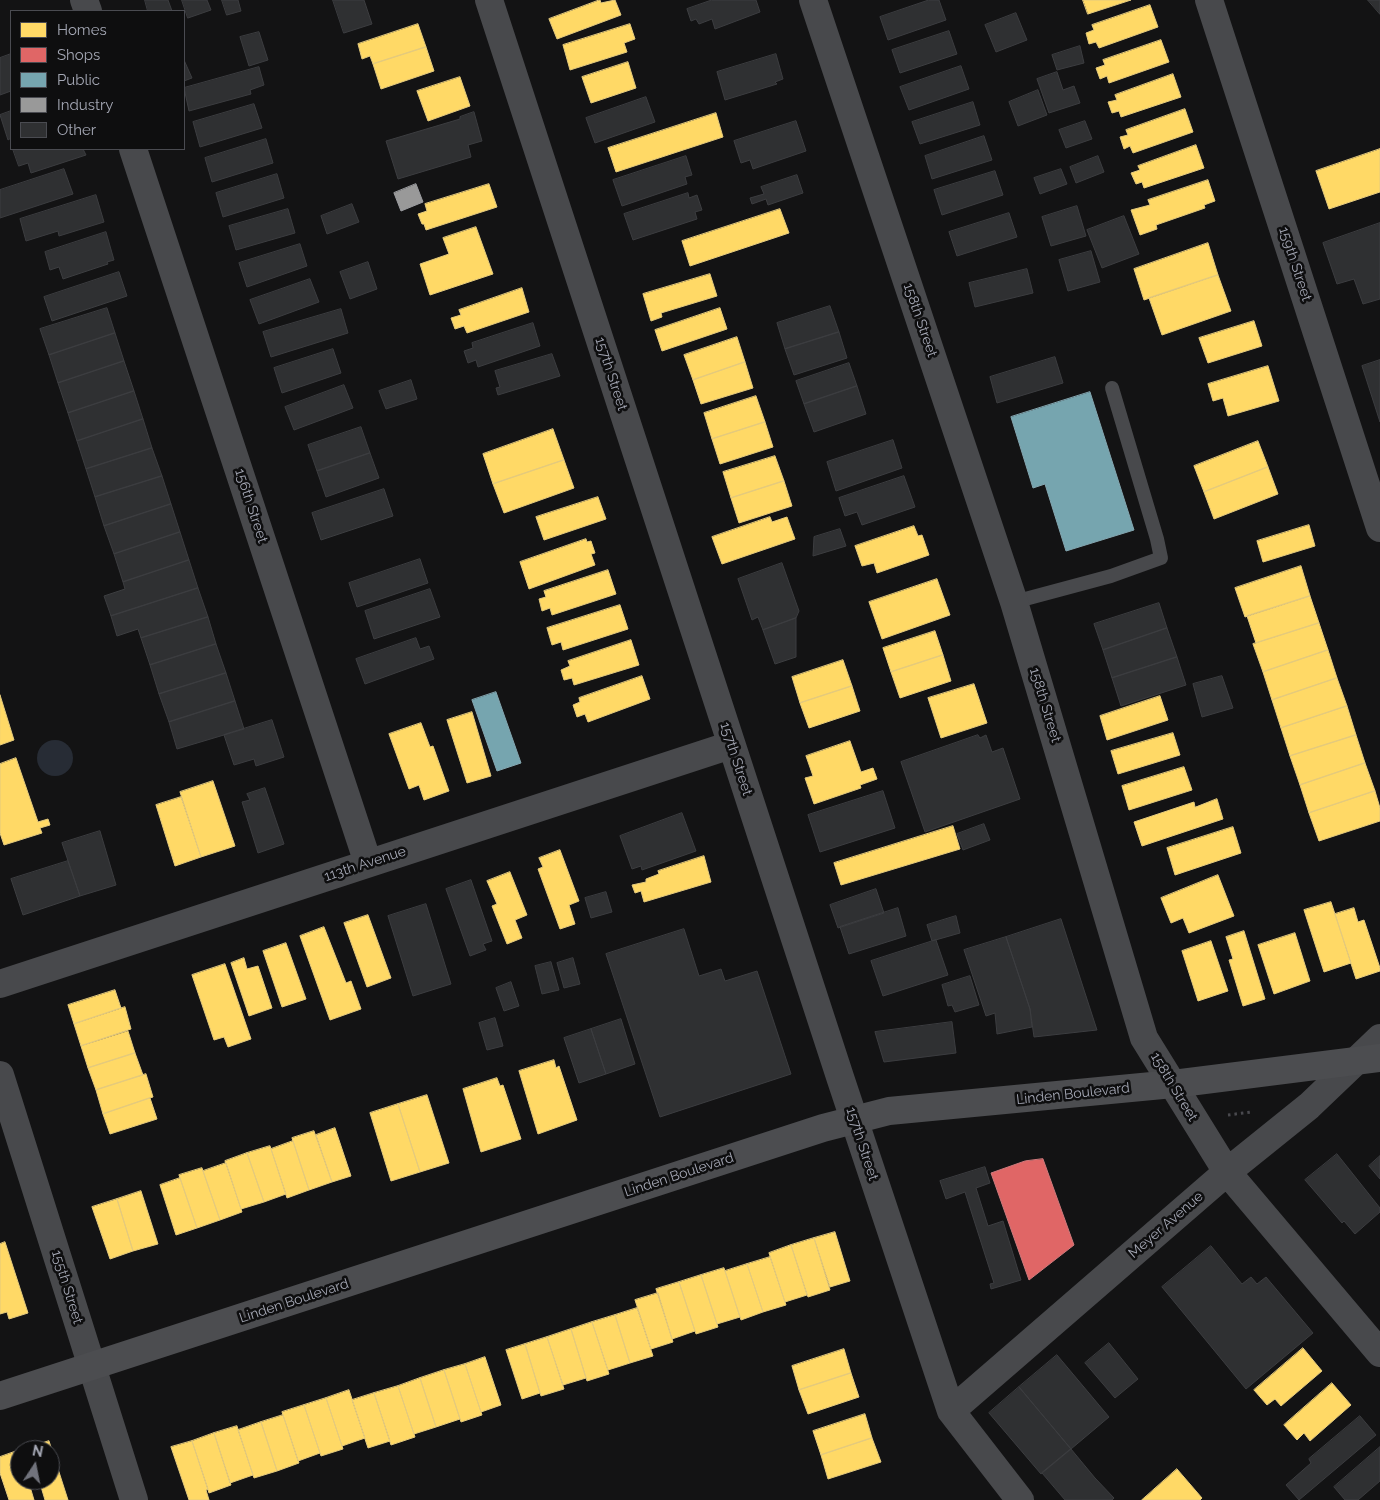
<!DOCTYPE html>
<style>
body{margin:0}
#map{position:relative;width:1380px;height:1500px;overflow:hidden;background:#131314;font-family:Raleway,sans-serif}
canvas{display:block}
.legend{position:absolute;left:10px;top:10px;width:175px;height:140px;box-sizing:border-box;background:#0e0e0f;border:1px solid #4a4b51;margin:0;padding:6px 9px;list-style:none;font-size:15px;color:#a4a7b4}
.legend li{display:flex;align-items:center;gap:10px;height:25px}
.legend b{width:25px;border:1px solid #4a4b51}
.north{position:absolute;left:10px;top:1440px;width:50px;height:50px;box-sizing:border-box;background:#0e0e0f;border:1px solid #4a4b51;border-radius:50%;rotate:11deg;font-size:14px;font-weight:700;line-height:20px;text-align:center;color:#a4a7b4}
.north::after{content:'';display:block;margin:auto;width:18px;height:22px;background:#71737c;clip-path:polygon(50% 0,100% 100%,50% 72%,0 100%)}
</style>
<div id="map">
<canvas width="1380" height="1500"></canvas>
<ul class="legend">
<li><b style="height:14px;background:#ffd966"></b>Homes</li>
<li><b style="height:14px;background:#e06666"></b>Shops</li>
<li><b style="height:14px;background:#76a5af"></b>Public</li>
<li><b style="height:14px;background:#999"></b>Industry</li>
<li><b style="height:14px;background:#2f3032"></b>Other</li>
</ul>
<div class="north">N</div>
</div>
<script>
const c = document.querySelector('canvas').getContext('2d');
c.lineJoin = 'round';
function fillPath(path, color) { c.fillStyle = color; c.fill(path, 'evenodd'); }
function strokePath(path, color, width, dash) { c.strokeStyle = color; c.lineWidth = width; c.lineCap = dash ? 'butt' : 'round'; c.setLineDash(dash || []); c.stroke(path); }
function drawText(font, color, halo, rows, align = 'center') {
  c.font = font + ' Raleway,sans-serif'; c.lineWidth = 5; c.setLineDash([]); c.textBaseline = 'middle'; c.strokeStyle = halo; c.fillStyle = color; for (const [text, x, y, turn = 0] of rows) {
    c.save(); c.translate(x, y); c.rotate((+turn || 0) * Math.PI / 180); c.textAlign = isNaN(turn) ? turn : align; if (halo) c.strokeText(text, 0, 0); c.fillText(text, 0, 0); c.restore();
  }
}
const water = new Path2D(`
 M37 758a18 18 0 1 1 36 0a18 18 0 1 1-36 0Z`);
const homes = new Path2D(`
 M600 0 601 3 615 0 621 15 557 39 549 19Z
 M1083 0H1131L1088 14Z
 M1150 5 1158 27 1099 48 1096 42 1089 44 1086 33 1094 30 1092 25Z
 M418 24 426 47 373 64 370 56 362 59 358 44Z
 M630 24 635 39 624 43 627 52 570 70 563 45Z
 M1161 40 1169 62 1109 83 1107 76 1100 79 1096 68 1105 65 1103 60Z
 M426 47 434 71 381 89 373 64Z
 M628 62 636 88 591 103 582 77Z
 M1173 74 1181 97 1121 117 1119 111 1112 113 1108 102 1117 100 1115 95Z
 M460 77 470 106 428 121 417 91Z
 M1185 109 1193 132 1133 153 1130 146 1124 149 1120 137 1128 135 1126 130Z
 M716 113 723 137 616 172 608 148Z
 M1196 145 1204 168 1144 188 1142 182 1136 184 1131 173 1140 170 1138 166Z
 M1380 149V192L1329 209 1316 171Z
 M1208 180 1215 201 1204 205 1205 208 1156 225 1157 229 1140 235 1131 210 1150 205 1148 200Z
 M489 184 497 207 426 230 424 224H422L418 214 427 211 425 204Z
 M780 209 789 233 690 266 682 241Z
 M476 227 493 274 430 295 420 264 449 254 443 238Z
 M1208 243 1218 275 1144 300 1134 269Z
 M710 274 717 296 661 313 662 317 651 321 643 294Z
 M1218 275 1231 311 1162 335 1149 298Z
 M522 288 529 312 467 333 464 326 455 329 451 318 461 315 459 310Z
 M720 308 727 329 662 351 655 330Z
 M1254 321 1262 346 1208 363 1199 338Z
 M737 337 745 362 693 380 684 355Z
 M745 362 753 388 701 404 693 380Z
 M1268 366 1279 401 1228 416 1223 398 1213 401 1208 384Z
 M756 396 765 422 712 439 704 413Z
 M765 422 773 447 720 464 712 439Z
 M553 429 564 460 493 484 483 454Z
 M1258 441 1268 467 1204 492 1194 466Z
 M775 456 784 481 731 498 723 472Z
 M564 460 574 488 504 513 493 484Z
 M1268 467 1278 494 1214 519 1204 492Z
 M784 481 792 506 739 523 731 498Z
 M598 497 606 519 544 540 536 517Z
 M770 517 772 522 787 517 795 539 722 564 712 537Z
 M1309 525 1315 546 1263 562 1257 541Z
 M914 526 918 536 922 535 929 555 877 573 874 563 862 566 855 546Z
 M586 539 587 542 591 541 595 553 591 554 595 565 529 589 520 562Z
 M1301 566 1310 596 1245 617 1235 588Z
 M608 570 616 594 552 615 550 608 542 611 539 599 546 597 544 591Z
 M937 579 950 615 882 639 869 602Z
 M1310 596 1319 623 1256 643 1247 616Z
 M620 605 628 629 563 650 561 642 552 645 547 628Z
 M1319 623 1328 650 1263 672 1253 644Z
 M935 631 943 655 891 672 883 648Z
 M631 640 639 665 574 685 572 678 564 680 561 670 570 666 568 661Z
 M1328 650 1337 678 1272 700 1263 672Z
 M943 655 951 681 900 698 891 672Z
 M843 660 852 686 800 703 792 677Z
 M642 676 650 699 588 722 585 714 577 717 573 705 580 702 579 698Z
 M1337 678 1347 706 1281 728 1272 700Z
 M974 684 987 723 941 738 928 698Z
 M852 686 860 711 809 728 800 703Z
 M0 695 14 740 0 745Z
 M1160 696 1168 720 1107 740 1100 716Z
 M1347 706 1356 735 1290 756 1281 728Z
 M472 712 491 776 467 783 447 720Z
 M421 723 430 747 433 746 449 791 424 800 419 785 409 789 389 734Z
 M1173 733 1180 755 1118 774 1111 751Z
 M1356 735 1365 763 1300 785 1290 756Z
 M850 741 861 772 873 768 877 779 860 785 861 788 814 804 805 778 813 776 806 756Z
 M16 758 38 822 48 819 50 825 40 828 42 833 4 845 0 833V764Z
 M1365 763 1375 791 1309 813 1300 785Z
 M1184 767 1192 790 1129 810 1122 786Z
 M213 781 235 846 201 857 180 792Z
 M1375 791 1380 808V821L1319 841 1309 813Z
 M181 797 201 857 175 866 156 805Z
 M1217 799 1223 819 1142 846 1134 822 1194 802 1195 807Z
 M953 826 960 849 841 885 834 863Z
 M1233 827 1241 853 1175 875 1167 848Z
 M560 850 579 901 569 905 575 924 560 929 538 869 543 867 539 858Z
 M704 856 711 882 644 902 641 891 635 893 632 885 646 882V879L659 874 658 871Z
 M510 872 527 915 515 920 522 938 507 944 492 906 497 904 487 881Z
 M1218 875 1234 916 1189 933 1183 918 1171 923 1161 898Z
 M1331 902 1351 963 1324 972 1304 910Z
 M1354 908 1358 922 1364 920 1380 968V971L1356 979 1335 914Z
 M368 915 391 978 367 987 344 923Z
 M324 927 346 983 351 981 361 1009 330 1020 300 936Z
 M1244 931 1265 999 1243 1006 1229 960 1233 959 1226 937Z
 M1295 933 1310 981 1274 994 1258 945Z
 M1211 941 1228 991 1198 1001 1182 951Z
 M286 943 306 999 282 1007 263 951Z
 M244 958 247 969 258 966 272 1008 249 1016 231 963Z
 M225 964 251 1039 228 1047 224 1037 214 1040 192 975Z
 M115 990 121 1008 74 1024 68 1005Z
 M125 1007 131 1029 81 1046 74 1024Z
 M128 1031 135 1053 88 1068 81 1046Z
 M135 1053 143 1075 96 1090 88 1068Z
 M554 1060 556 1068 559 1066 577 1120 538 1134 519 1071Z
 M146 1074 153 1097 103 1114 96 1090Z
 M497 1078 500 1086 503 1085 521 1139 481 1152 463 1089Z
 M427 1095 449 1163 420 1172 398 1104Z
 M150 1098 157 1119 110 1134 103 1114Z
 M398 1104 420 1172 391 1181 370 1113Z
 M335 1128 351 1176 332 1182 316 1135Z
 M314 1131 332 1182 309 1190 292 1138Z
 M293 1141 309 1190 287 1198 271 1149Z
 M270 1146 286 1194 264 1202 247 1153Z
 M247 1153 264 1202 241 1209 225 1161Z
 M226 1163 242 1212 220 1220 203 1171Z
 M202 1168 220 1220 197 1228 179 1175Z
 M180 1178 197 1228 176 1235 160 1185Z
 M141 1191 158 1244 133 1251 117 1199Z
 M117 1199 133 1251 110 1259 92 1207Z
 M835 1232 850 1281 830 1287 814 1238Z
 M814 1238 830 1290 808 1297 791 1245Z
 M5 1242 28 1313 9 1319 7 1312 0 1314V1244Z
 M791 1245 807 1295 785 1302 769 1253Z
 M770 1257 786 1305 763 1312 747 1264Z
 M747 1264 763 1312 741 1320 725 1271Z
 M724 1268 740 1317 717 1324 701 1275Z
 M701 1275 718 1327 696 1334 679 1282Z
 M679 1282 695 1331 672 1339 656 1289Z
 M658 1293 673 1342 651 1349 635 1300Z
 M637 1308 653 1356 630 1363 615 1315Z
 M615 1315 630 1363 608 1370 592 1322Z
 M592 1322 609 1374 587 1381 571 1329Z
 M571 1329 586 1378 563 1385 547 1337Z
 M547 1337 564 1389 541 1396 525 1344Z
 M525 1344 540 1393 522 1399 506 1350Z
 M1303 1348 1322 1371 1281 1406 1275 1399 1267 1405 1254 1390Z
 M844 1349 851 1373 799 1390 792 1366Z
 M485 1357 501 1405 481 1412 465 1364Z
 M465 1364 482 1415 461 1422 444 1370Z
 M444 1370 460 1419 436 1427 420 1378Z
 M851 1373 859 1397 808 1414 799 1390Z
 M420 1378 436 1427 414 1434 398 1386Z
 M1332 1383 1351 1405 1310 1441 1304 1433 1297 1440 1284 1425Z
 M398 1386 415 1437 391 1445 374 1393Z
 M349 1390 365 1438 342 1446 326 1398Z
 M374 1393 390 1441 368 1448 352 1400Z
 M326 1398 343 1449 321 1456 304 1405Z
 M304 1405 320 1453 298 1461 282 1412Z
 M865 1414 872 1438 821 1455 813 1431Z
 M283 1415 299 1463 277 1471 261 1422Z
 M261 1422 277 1471 254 1478 238 1430Z
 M237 1426 253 1475 230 1483 214 1433Z
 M214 1433 231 1485 209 1493 192 1441Z
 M872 1438 881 1462 828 1479 821 1455Z
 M49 1441 68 1500H45L39 1480H50V1450H29L28 1448Z
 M192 1441 208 1489 206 1490 209 1500H189L171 1447Z
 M17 1451 20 1458V1480H28L34 1500H9L0 1473V1457Z
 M1177 1469 1202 1498 1200 1500H1142Z`);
const shops = new Path2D(`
 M1043 1159 1074 1245 1029 1280 991 1173 1025 1161Z`);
const public = new Path2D(`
 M1090 392 1134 530 1066 551 1045 484 1033 488 1011 417Z
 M496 692 521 763 497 771 472 700Z`);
const industry = new Path2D(`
 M416 184 423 202 401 211 394 193Z`);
const building = new Path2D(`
 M145 0H168L172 11H148Z
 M182 0H207L211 10 188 18Z
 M222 0H238L241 11 227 15Z
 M333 0H364L372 24 344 33Z
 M712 0H756L760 12 715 29 712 19 699 24 696 19 691 21 687 9Z
 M929 0H939L946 20 888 40 880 17Z
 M1368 0H1380V14Z
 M1016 13 1027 40 996 52 985 25Z
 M949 31 957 54 900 73 892 50Z
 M259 32 268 60 249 66 240 37Z
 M1080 46 1084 63 1057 70 1052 55Z
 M11 54V91L0 95V58Z
 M776 54 783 79 775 82 777 84 725 100 717 72Z
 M184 60 192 78 184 81Z
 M961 66 969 89 909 110 900 87Z
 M259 67 264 85 250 90 251 94 189 111 184 88Z
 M1057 72 1063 90 1074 86 1080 103 1049 113 1037 79Z
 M1038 90 1047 115 1018 126 1009 102Z
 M646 97 655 122 595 143 586 118Z
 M973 102 980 125 920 144 912 122Z
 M254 104 262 128 200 147 193 122Z
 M11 111V138L8 140 0 115Z
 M474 112 482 141 468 145 471 157 398 179 386 141 460 119V117Z
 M796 121 806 151 753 169 750 160 741 163 734 141Z
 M1085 121 1092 139 1066 148 1059 130Z
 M984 136 992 160 932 179 925 156Z
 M266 139 273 163 212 182 205 158Z
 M13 149H83L86 155 31 173 28 163 19 166Z
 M686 156 692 175 685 177 687 184 622 206 613 180Z
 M1098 156 1104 172 1076 183 1070 167Z
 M64 169 73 194 0 218V190Z
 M1061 169 1067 184 1040 194 1034 178Z
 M995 171 1003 195 942 215 934 190Z
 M277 174 284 198 223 217 216 193Z
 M797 175 803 193 768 205 766 199 752 204 750 198 764 194 761 187Z
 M688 193 689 198 697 195 702 210 695 212 697 219 633 240 624 214Z
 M96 195 104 222 59 236 58 231 26 241 20 219Z
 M352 204 359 222 327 234 321 216Z
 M1077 206 1086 236 1051 246 1042 217Z
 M288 209 295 233 236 250 229 226Z
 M1009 213 1017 237 957 256 949 232Z
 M1124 216 1139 254 1102 268 1087 230Z
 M1380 223V299L1363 304 1354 279 1337 284 1323 243Z
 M106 232 114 260 107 262 108 264 63 279 59 267 50 270 45 252Z
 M300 244 307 266 247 287 239 263Z
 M1091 251 1100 282 1068 291 1059 260Z
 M368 262 377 289 350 299 340 272Z
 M1027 269 1033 293 975 307 969 283Z
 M119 272 127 296 52 321 44 297Z
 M310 279 319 302 259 324 250 300Z
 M830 306 839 332 785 349 777 323Z
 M107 308 115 333 49 355 40 329Z
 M341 309 348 333 271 357 263 332Z
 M533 323 540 346 478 367 476 360 468 363 464 351 473 348 472 343Z
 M839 332 847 358 794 375 785 349Z
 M115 333 124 361 58 383 49 355Z
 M333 349 341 373 282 393 274 368Z
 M552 354 560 376 498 395 496 388 500 387 495 371Z
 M1055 357 1063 383 997 403 990 377Z
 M1380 360V422L1362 366Z
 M124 361 134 391 68 413 58 383Z
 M849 363 857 386 804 404 796 381Z
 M411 380 417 399 386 409 379 391Z
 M344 385 353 408 294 430 285 407Z
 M857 386 866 414 814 432 804 404Z
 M134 391 143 419 77 441 68 413Z
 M143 419 152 448 86 469 77 441Z
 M361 427 370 453 317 471 308 445Z
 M893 440 902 468 836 491 827 462Z
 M152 448 162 476 95 497 86 469Z
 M370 453 379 478 326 497 317 471Z
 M162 476 171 504 104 526 95 497Z
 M904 476 915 507 862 525 857 512 845 516 839 498Z
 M384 489 393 516 321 540 312 513Z
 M171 504 180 532 114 554 104 526Z
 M840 529 846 546 813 556 814 537Z
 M180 532 189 560 123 582 114 554Z
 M420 559 428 583 357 607 349 583Z
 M189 560 198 588 111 616 104 596 125 589 123 582Z
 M782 563 799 611 796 618 763 630 758 617 752 620 738 579Z
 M198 588 208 617 141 638 138 629 117 636 111 616Z
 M430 589 440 617 374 639 365 611Z
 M1159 603 1167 628 1103 650 1094 624Z
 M208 617 216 644 150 665 141 638Z
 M796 618V657L775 664 763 630Z
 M1167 628 1177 657 1112 678 1103 650Z
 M416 638 420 649 429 646 434 659 365 684 356 659Z
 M216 644 226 673 159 694 150 665Z
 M1177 657 1186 685 1121 706 1112 678Z
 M226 673 235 701 169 722 159 694Z
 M1222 676 1233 708 1202 717 1193 684Z
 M235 701 244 729 177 749 169 722Z
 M272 720 284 757 256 766 254 759 234 765 224 735Z
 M978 735 980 738 986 735 992 752 1003 748 1020 799 925 832 901 762Z
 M265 788 284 844 258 853 242 802 250 800 247 794Z
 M883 791 895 828 820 852 808 815Z
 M682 813 696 851 642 870 641 866 632 869 620 836Z
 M984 824 990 840 963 850 957 834Z
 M100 831 116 885 80 896 62 843Z
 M68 861 80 896 23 915 11 879Z
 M471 880 492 941 483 944 486 950 470 956 446 889Z
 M876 889 884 913 838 928 830 905Z
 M606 892 612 912 591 918 585 898Z
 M426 904 451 984 413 996 388 916Z
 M898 908 906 936 849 954 840 927Z
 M956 916 960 933 932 941 927 925Z
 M1061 919 1097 1030 1034 1037 1030 1009 1006 937Z
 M684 929 699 976 721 969 725 981 757 971 791 1074 660 1117 606 954Z
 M1006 937 1030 1009 1032 1027 997 1034 995 1013 986 1016 964 950Z
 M936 940 948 975 883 996 871 961Z
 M573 958 580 984 564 988 557 963Z
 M551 962 559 990 542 994 535 966Z
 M970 976 979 1005 955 1012 952 1005 948 1006 942 985Z
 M511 982 519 1006 504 1011 496 988Z
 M495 1018 503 1046 487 1050 479 1023Z
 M621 1019 635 1064 606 1074 591 1029Z
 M952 1022 956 1053 884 1062 875 1032Z
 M591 1029 606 1074 579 1083 564 1038Z
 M1337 1154 1380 1208V1212L1355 1234 1344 1221 1342 1223 1305 1180Z
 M1380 1156V1179L1369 1166Z
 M985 1167 990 1183 976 1188 988 1226 1003 1221 1021 1280 991 1289 990 1284 994 1283 965 1192 946 1199 940 1181Z
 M1211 1246 1242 1284 1251 1277 1257 1284 1266 1277 1313 1333 1246 1389 1162 1287Z
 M1109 1343 1138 1379 1115 1398 1085 1363Z
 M1057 1355 1109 1417 1071 1449 1019 1387Z
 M1019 1387 1071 1449 1041 1474 989 1413Z
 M1360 1416 1376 1435 1299 1500 1286 1485 1311 1463 1309 1459Z
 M1380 1447V1481L1358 1500H1345L1334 1487Z
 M1071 1449 1095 1478 1114 1498 1112 1500H1065L1042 1473Z`);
const path = new Path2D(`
 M1228 1115 1251 1112`);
const service = new Path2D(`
 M1014 602 1111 576 1161 558 1157 539 1112 388`);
const minor = new Path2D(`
 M84 0 88 11
 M489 0 841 1080 951 1411 1020 1500
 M813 0 1014 602 1144 1038 1227 1172 1380 1353
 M1209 0 1380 528
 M133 149 368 863
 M0 984 731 745
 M0 1075 134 1500
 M951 1411 1227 1172 1309 1106 1380 1038`);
const secondary = new Path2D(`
 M0 1396 823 1128 889 1111 1173 1084 1380 1058`);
const streetNames = [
 ["159th Street",1295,264,72],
 ["158th Street",920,320,71],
 ["157th Street",611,374,72],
 ["156th Street",251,506,72],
 ["158th Street",1045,705,73],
 ["157th Street",736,759,72],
 ["113th Avenue",365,864,-18],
 ["158th Street",1174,1087,59],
 ["Linden Boulevard",1073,1094,-6],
 ["157th Street",862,1144,72],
 ["Linden Boulevard",679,1175,-18],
 ["Meyer Avenue",1166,1225,-41],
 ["155th Street",67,1287,73],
 ["Linden Boulevard",294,1301,-18]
];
fillPath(water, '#272c35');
fillPath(homes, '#ffd966');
strokePath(homes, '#e4ca7d', 1);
fillPath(shops, '#e06666');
strokePath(shops, '#ce7a7d', 1);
fillPath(public, '#76a5af');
strokePath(public, '#84a6b0', 1);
fillPath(industry, '#999');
strokePath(industry, '#9c9da1', 1);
fillPath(building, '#2f3032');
strokePath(building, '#3c3d40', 1);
strokePath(path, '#49494e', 3, [2.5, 4]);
strokePath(service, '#48494c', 14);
strokePath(minor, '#48494c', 28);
strokePath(secondary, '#4c4d50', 28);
drawText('14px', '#a4a7b4', '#0e0e0f', streetNames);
</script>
